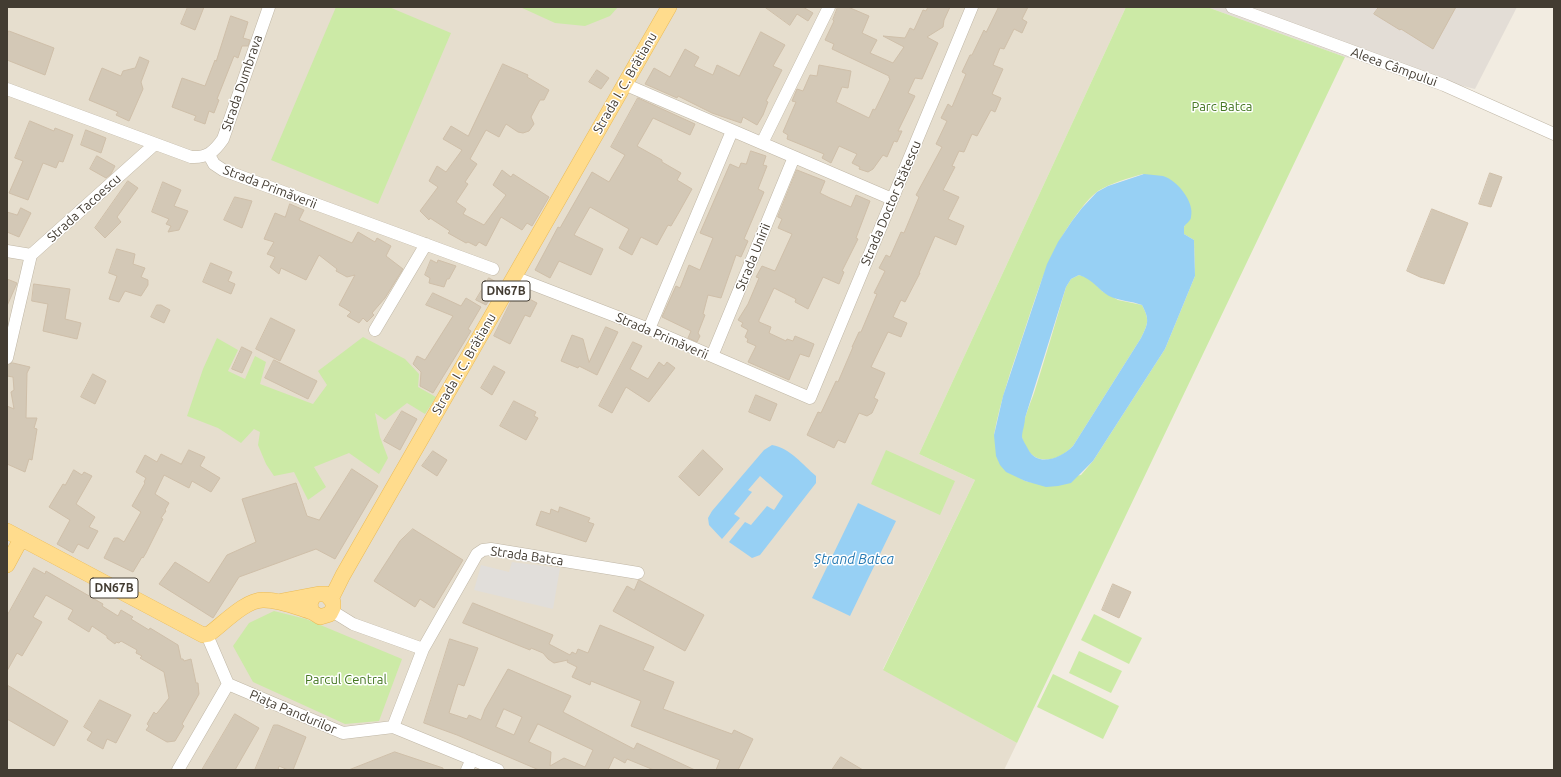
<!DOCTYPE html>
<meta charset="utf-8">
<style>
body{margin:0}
#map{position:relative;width:1561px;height:777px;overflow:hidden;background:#f2ece1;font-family:Ubuntu,sans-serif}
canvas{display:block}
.frame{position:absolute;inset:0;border:8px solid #433c32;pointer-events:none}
</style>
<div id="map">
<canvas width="1561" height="777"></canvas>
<div class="frame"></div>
</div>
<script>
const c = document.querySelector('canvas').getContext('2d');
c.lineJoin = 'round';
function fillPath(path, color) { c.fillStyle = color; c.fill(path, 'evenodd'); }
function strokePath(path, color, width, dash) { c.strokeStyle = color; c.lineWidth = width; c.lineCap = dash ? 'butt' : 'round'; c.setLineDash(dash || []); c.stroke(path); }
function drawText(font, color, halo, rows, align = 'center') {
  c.font = font + ' Ubuntu,sans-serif'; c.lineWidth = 3; c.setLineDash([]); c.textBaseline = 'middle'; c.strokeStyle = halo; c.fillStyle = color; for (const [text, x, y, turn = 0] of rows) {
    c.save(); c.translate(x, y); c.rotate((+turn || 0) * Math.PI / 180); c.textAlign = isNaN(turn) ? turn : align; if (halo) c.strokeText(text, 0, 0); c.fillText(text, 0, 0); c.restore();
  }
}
const residential = new Path2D(`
 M7 7H1126L919 454 975 480 883 669 1017 743 1004 770H7Z`);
const industrial = new Path2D(`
 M1207 7H1517L1475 89 1345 57Z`);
const green = new Path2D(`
 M336 7H389L451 33 378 204 271 160Z
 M520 7H618L610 16 585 26 555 23Z
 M1126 7H1207L1345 57 1017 743 883 670 975 480 919 454ZM1143 174 1186 223 1184 227V234L1194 240 1195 276 1165 349 1093 461 1081 475 1034 483 1025 481 1016 476 994 435C1000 402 1011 370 1022 338 1037 294 1048 252 1077 214 1083 206 1090 197 1098 191 1111 183 1129 178 1143 174Z
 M1079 275 1086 277 1095 283 1102 291 1118 300 1142 305C1150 320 1148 324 1141 338L1073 446C1064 455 1054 461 1041 459 1032 458 1023 446 1022 437 1021 423 1031 403 1035 390 1046 355 1056 321 1066 287L1071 279Z
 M363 337 405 359 419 374 418 387 436 397 425 414 407 403 385 420 375 413 380 437 388 458 379 474 349 453 314 467 326 487 308 500 294 472 274 476 266 464 258 445 260 432 254 429 241 443 218 428 187 416 203 369 217 338 238 350 228 371 245 379 255 356 266 362 260 384 313 404 327 385 318 371Z
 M886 450 955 481 940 515 871 484Z
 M274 611 306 619 402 659 379 721 345 724 253 682 233 646 249 623Z
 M1094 614 1142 638 1129 664 1081 640Z
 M1079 651 1122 671 1111 693 1069 673Z
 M1053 674 1119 706 1103 739 1037 707Z`);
const parking = new Path2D(`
 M512 562 560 568 553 609 474 590 481 565 509 572Z`);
const water = new Path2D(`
 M1144 174C1150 175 1157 175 1163 176 1177 180 1195 202 1191 217 1191 221 1186 223 1184 227V234L1194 240 1195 276 1165 349 1093 461 1071 483 1058 486 1046 487 1025 481 1006 472 1000 465 996 456 994 435 1003 396 1047 264 1058 242 1072 221 1082 208 1097 192 1108 186ZM1079 275C1094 280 1097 289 1109 296 1120 301 1131 301 1142 305 1150 320 1148 324 1141 338L1073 446C1061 458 1038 468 1028 449 1026 445 1023 441 1022 437 1022 432 1025 424 1025 418L1066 287 1071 279Z
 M772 445C790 448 803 465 816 476V483L760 555 752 558 729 542 745 522 751 525 767 506 774 510 783 496 760 476 748 490 752 492 734 514 740 518 722 539 709 525 708 518 712 511 764 450Z
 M858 503 896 521 850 616 812 598Z`);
const building = new Path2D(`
 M188 7H204L195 30 181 24Z
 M765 7H803L813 13 808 21 797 14 790 25Z
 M838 7H848L869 16 862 33 877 40 870 53 893 63 904 47 883 36 905 38 910 28 914 30 923 10 926 11 928 7H950L944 20 943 27 927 37 938 43 922 79 915 78 908 93 915 96 898 131H902L897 142 894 141 887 157 883 155 873 169 868 172 859 169 860 167 852 163 857 154 839 146 831 163 822 158 824 154 787 139 788 135 783 132 796 102 792 101 797 89 803 91 810 75 817 76 819 65 851 71 848 88 842 87 836 102 869 118 873 109 875 110 890 79 889 78V76L832 49 834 44 825 40 834 21 833 20Z
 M999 7H1028L1022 19 1027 22 1022 33 1014 29 1004 49 1000 48 993 65 1003 69 992 94 1001 98 995 112 991 110 977 136 972 134 964 152 959 151 952 166 955 167 943 190 959 197 948 219 964 226 956 245 935 236 919 273H920L905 302 901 300 893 317 907 323 901 337 888 332 871 367 885 373 874 398 878 400 872 413 867 416 859 413 845 443 838 440 834 448 807 435 818 412 821 413 836 381 838 382 853 347H852L859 332H861L877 294 874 293 885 271 879 268 886 255 890 257 901 232 904 233 919 197 916 195 942 147 936 144 947 121 941 118 948 104 952 107 966 74 962 72 970 55H972L984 30 986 32Z
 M1379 7H1456L1433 49 1401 29 1400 30 1374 14Z
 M231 16 248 22 243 38 250 40 248 46H242L238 58 234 56 217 99 219 100 214 113 209 111 205 124 194 120 196 116 172 107 182 78 205 86 215 60 216 61Z
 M9 31 54 48 45 75 7 60V38Z
 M761 32 785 45 773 66 782 70 766 101 768 102 763 115 757 125 743 117 741 123 712 113 678 96 677 98 645 84 654 68 670 77 685 49 699 57 694 66 713 75 717 65 739 76Z
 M140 57 149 61 141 82 143 89 129 121 116 115 118 112 89 100 102 68 121 76 123 71 135 68Z
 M503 64 528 75 527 77 549 90 544 100H540L531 117 534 124 529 131 523 133 518 132 506 124 499 137 486 130 470 159 477 164 465 182 468 184 456 202 466 209 463 214 484 225 506 195 493 185 502 170 511 177 513 174 549 197 532 226 527 223 522 230 501 217 486 246 479 242 476 246 468 242 466 243 448 233 450 231 430 218 429 220 420 211 438 187 429 181 437 166 446 172 462 150 443 139 451 126 468 136Z
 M597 70 609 78 601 89 589 82Z
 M638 98 695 124 690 135 653 118 637 146 662 160V162L681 173 677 180 692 189 678 214 671 226 668 225 657 245 641 237 632 255 619 248 629 229 590 207 574 235 603 249 591 275 559 261 550 278 535 270 558 227 560 228 592 172 609 182 625 155 611 147Z
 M30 121 54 131 55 128 73 135 63 162 59 161 56 168 43 163 28 200 9 193 23 161 15 158Z
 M86 130 106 138 101 153 81 145Z
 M751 151 766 156 763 165 767 166 758 189 764 192 744 239 748 241 741 257 736 255 721 298 708 295 703 314 705 315 698 333 700 336 697 342 688 338 691 331 662 317 676 286 680 288 689 265 700 270 713 238 700 233 730 164 739 168 741 163 746 164Z
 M97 156 115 166 111 174 106 178 90 169Z
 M797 170 825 181 820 193 830 198 851 207 856 195 870 201 856 238 858 239 842 271 844 272 839 284 823 277 808 309 795 302 796 299 774 288 759 320V322L771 327 769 333 786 341 787 339 793 341 795 336 814 344 809 357 800 354 789 380 748 362 756 346 747 342 748 339 745 337 748 330 741 326 743 323 738 320 748 304 759 278 756 277 762 266 775 271 792 234 778 228 782 219 778 217Z
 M1490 173 1502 177 1491 207 1479 204Z
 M128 181 138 188 117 217 121 222 105 238 95 228Z
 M163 182 181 190 174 206 188 211 179 230 168 232 171 226 166 224 169 219 152 212Z
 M235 197 252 201 242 228 224 220Z
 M290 204 304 210 299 220 352 243 358 232 375 242 377 238 391 246 386 256 403 269 385 298 372 313 374 315 367 322 363 318 359 323 347 316 351 312 339 305 355 275 347 277 336 271 337 269 319 255 306 280 281 268 279 274 270 267 275 257 267 254 274 242 264 239 275 213 285 217Z
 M21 208 31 213 19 237 7 232V212L17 215Z
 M1432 209 1468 223 1444 284 1420 277 1407 271Z
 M117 249 135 254 133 264 145 268 141 277 148 280V285L141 296 125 291 119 302 109 299 117 276 109 273Z
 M431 260 437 263 438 260 456 266 449 279H447L444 287 429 283 430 278 425 275Z
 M211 263 232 272 228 281 235 284 231 294 203 282Z
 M489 278 500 284 486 305 476 300Z
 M7 279 17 283 7 306Z
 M34 284 70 289 65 319 81 323 77 339 43 331 48 304 32 301Z
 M516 292 537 303 530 317 525 315 510 344 494 336Z
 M433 293 461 306 466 298 481 307 468 329 471 331 433 393 420 386 421 372 413 364 417 356 425 360 453 316 426 305Z
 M157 305H161L170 310 164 323 151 317Z
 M271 318 295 330 280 361 256 349Z
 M606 327 618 332 597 375 579 366 578 368 561 361 572 335 583 339 589 362Z
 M633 342 642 346 630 369 648 379 659 362 664 366 667 362 675 368 649 402 626 387 612 413 599 406Z
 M242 347 252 352 242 373 232 369Z
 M274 360 317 381 308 399 265 378Z
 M13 363 30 367 27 373 26 418H37L34 428 37 429 32 460 29 459 25 472 7 464V406L14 409 11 392 14 390 13 377 7 376V365Z
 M494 366 505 372 492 395 481 388Z
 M93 374 106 381 95 404 81 397Z
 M756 395 777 404 770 421 749 412Z
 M514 401 536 412 534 416 538 418 526 440 500 426Z
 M402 411 417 419 400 450 384 441Z
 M189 450 205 457 200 466 220 478 211 492 192 481 189 488 164 475 155 494 169 503 165 510 166 511 161 518 163 519 146 553 143 558 142 557 133 572 104 558 114 538H118L124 542 141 512 132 506 145 483 144 482 146 478 136 472 145 455 157 462 161 454 181 464Z
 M703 450 723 469 699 496 679 477Z
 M433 451 447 460 437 476 422 466Z
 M352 469 378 486 335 559 316 549 239 577 213 618 159 584 175 562 209 583 227 555 256 542 242 499 296 483 307 516 319 520Z
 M74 470 82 475 84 472 92 476 76 504 95 517 89 527 98 531 88 549 78 544 73 553 57 544 70 520 49 507 63 484 65 485Z
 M560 507 590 518 588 522 594 524 586 542 536 525 541 511 550 514 551 509 558 512Z
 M413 529 463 560 434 608 420 599 415 607 374 581 400 541Z
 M34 568 45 574 46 571 103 604 102 606 118 616 121 610 133 617 131 619 149 630 150 628 178 645 181 659H183L184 661 191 659 196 683H198L199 694 182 724 184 726 175 741 167 742 146 730 149 726 147 724 154 712 156 714 158 712 169 698 164 672 140 658 142 656 136 653 137 650 121 641 119 643 116 642 115 644 107 638V636L92 626 89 632 68 619 73 610 46 595 33 617 42 622 22 656 17 653 7 671V616Z
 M639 580 704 615 685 651 613 611 627 586 634 590Z
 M1113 584 1131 592 1119 618 1102 610Z
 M473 603 553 635 549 644 570 655 572 652 576 654 578 649 588 653 600 625 654 647 643 670 674 682 663 709 732 734 734 730 753 739 738 770H716L720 760 631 726 641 701 591 681 590 685 572 677 577 667 567 662 568 660 554 663 548 659 543 653 531 648 530 650 463 623Z
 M450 639 478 648 464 686 458 684 449 713 467 719 469 715 481 720 485 709 508 669 571 696 563 712 634 749 637 743 695 770H654L627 759 625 763 614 757 608 770H539L457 735 424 723ZM504 709 522 717 514 735 496 727ZM538 724 593 750 585 767 564 758 550 766 551 752 529 742Z
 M7 685 68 721 54 746 7 719Z
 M100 700 131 715 116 743 107 739 103 749 87 740 92 732 84 727Z
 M235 714 259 728 235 770H202Z
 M274 725H278L306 737 293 770H288L279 766 278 770H255Z
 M395 752 443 768V770H349Z
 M841 757 863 770H832Z`);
const minor = new Path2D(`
 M1232 7 1444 85 1554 134
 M624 84 892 199
 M7 89 191 157C207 158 214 152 223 139L269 7
 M762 143 829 7
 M209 155 214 164 223 170 493 269
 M7 251 31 255 155 144
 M514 277 649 329 810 398 972 7
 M649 329 732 131
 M375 330 426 244
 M712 356 794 157
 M7 358 31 255
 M332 611 353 624 423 649
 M207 635 228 684
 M228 684 343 733 393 727 498 770
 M393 727 423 649 477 554 483 550 491 549 638 573
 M178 770 228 684
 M467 770 472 759`);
const major = new Path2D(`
 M7 531 203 635 209 634C223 624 246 599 264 600 280 600 296 607 312 612
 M7 565 21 539
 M331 599 343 575 669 7
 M282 601 319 594H326L333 602V608L330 614 320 617 312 612C309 605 310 600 315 595`);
const shields = [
 [506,291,48],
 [114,588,48]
];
const shieldNames = [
 ["DN67B",506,291],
 ["DN67B",114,588]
];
const streetNames = [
 ["Aleea Câmpului",1394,67,20],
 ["Strada Dumbrava",242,83,-71],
 ["Strada I. C. Brătianu",625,83,-60],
 ["Strada Primăverii",270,187,21],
 ["Strada Doctor Stătescu",891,203,-67],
 ["Strada Tacoescu",84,208,-42],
 ["Strada Unirii",753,257,-68],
 ["Strada Primăverii",662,336,23],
 ["Strada I. C. Brătianu",464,364,-60],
 ["Strada Batca",527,556,8],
 ["Piața Pandurilor",293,712,23]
];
const parkNames = [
 ["Parc Batca",1222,107],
 ["Parcul Central",346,680]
];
const waterNames = [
 ["Ștrand Batca",854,559]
];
fillPath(residential, '#e6dece');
fillPath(industrial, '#e3ddd6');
fillPath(green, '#cceaa6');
fillPath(parking, '#e1deda');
fillPath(water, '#97d0f4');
fillPath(building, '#d3c8b6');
strokePath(building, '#cfbfa9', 1);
strokePath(minor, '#c0b7a6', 13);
strokePath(major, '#ebbb56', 16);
strokePath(minor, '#fff', 12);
strokePath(major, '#ffdc8d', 15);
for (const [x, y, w] of shields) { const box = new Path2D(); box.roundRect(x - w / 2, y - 10, w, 20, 3); c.fillStyle = '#fff'; c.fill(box); strokePath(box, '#433c32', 1); }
drawText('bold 12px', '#433c32', null, shieldNames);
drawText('13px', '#433c32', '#fff', streetNames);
drawText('13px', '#472', '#fff', parkNames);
drawText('italic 14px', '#257ab4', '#fff', waterNames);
</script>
